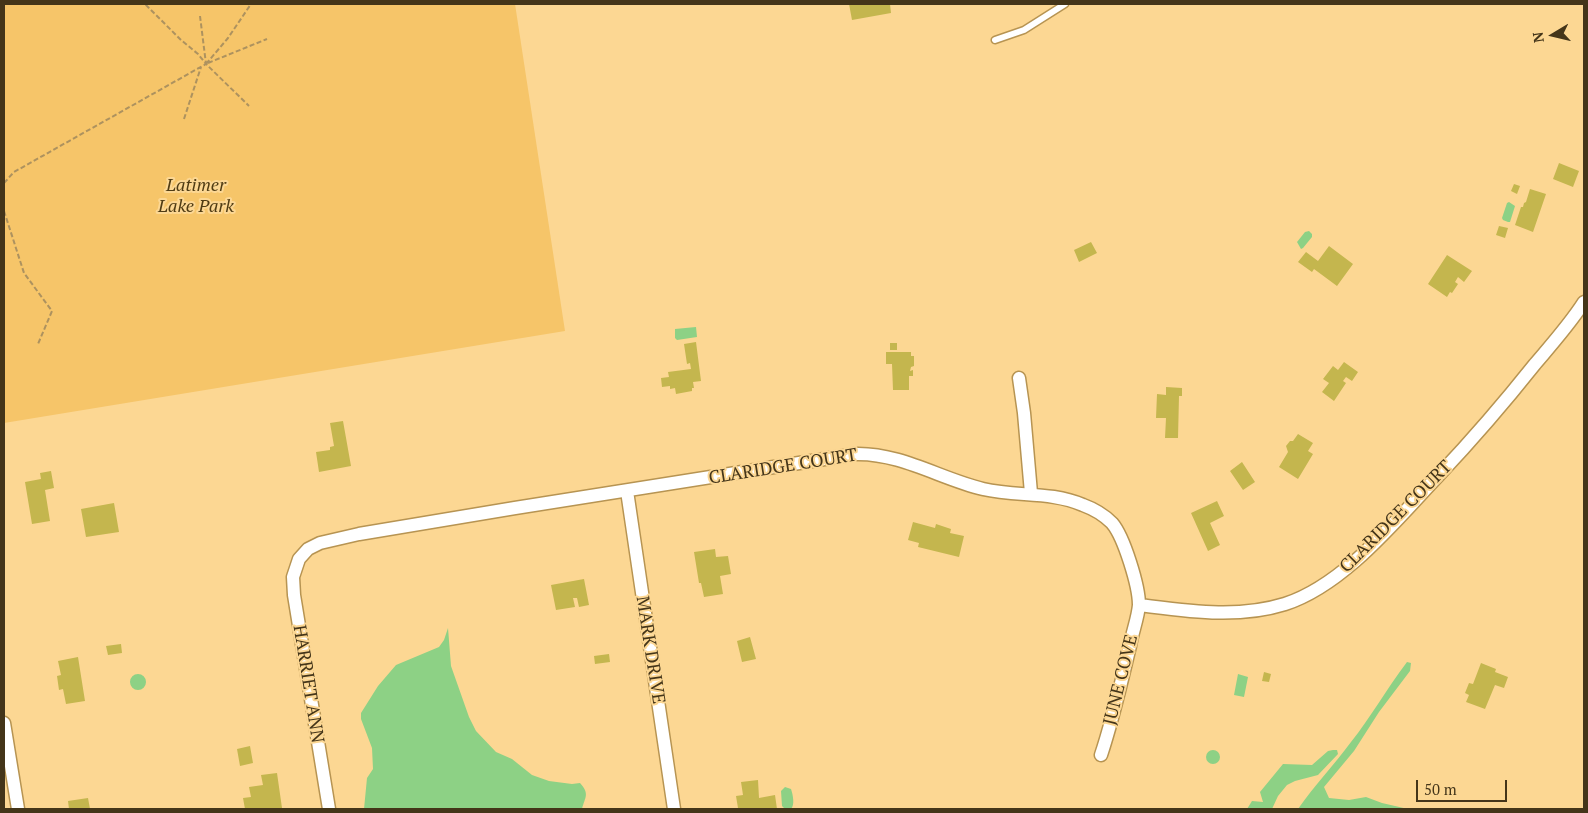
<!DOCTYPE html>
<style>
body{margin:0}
#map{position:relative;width:1588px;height:813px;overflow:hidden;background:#fcd793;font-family:"PT Serif",serif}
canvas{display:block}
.frame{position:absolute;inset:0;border:5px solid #443519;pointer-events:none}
.north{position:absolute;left:1528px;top:10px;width:50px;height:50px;-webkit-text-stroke:4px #fcd793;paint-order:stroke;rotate:261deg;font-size:14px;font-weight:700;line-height:20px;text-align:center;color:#443519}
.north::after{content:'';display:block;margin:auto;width:18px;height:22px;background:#443519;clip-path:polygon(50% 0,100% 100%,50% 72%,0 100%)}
.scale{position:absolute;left:1416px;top:780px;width:91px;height:22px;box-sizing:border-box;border:2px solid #443519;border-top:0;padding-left:6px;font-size:15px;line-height:18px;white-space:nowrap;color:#443519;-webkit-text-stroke:4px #fcd793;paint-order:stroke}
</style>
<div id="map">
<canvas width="1588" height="813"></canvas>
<div class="frame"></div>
<div class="north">N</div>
<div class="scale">50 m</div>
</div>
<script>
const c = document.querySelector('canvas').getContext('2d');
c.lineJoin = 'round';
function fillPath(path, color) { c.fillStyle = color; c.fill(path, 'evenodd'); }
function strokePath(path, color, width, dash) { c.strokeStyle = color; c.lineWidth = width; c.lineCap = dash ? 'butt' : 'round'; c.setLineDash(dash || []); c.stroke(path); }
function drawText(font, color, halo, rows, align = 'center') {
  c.font = font + ' "PT Serif",serif'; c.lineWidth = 4; c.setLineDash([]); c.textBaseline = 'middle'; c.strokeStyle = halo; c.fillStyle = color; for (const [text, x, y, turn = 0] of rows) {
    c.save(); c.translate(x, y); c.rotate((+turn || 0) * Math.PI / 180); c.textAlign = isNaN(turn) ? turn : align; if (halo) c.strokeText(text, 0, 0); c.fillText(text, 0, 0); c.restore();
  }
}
const green = new Path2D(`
 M4 4H515L565 331 4 423Z`);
const water = new Path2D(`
 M1509 202 1515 206 1510 222H1508L1503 220 1502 218 1507 203Z
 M1309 231 1312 234V237L1303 248 1301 249 1297 242 1305 232Z
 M696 327 697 337 677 340 675 338V329Z
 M448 628 451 666 469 717 476 731 496 752 512 759 532 775 549 781 572 784 580 783C590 794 585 797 582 809H364L367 778 373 769 372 748 361 719V713L378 686 396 665 439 647 444 640Z
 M1407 662 1411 663 1410 671 1379 712 1354 751 1324 787 1329 798 1349 800 1366 797 1382 803 1408 809H1298C1314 786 1334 765 1351 742 1371 717 1387 688 1407 662Z
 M130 682a8 8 0 1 1 16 0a8 8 0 1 1-16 0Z
 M1238 674 1248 677 1244 697 1234 695Z
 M1333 750H1337L1338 754 1318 775 1295 781 1287 785 1278 796 1272 809H1247L1252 801 1263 802 1260 792 1283 764 1312 765 1328 751Z
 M1206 757a7 7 0 1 1 14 0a7 7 0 1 1-14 0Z
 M785 787 791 789C793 795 795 805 791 809H785L782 806 781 791Z`);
const building = new Path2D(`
 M849 4H890L891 13 852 20Z
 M1559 163 1579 171 1573 187 1553 179Z
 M1514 184 1520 186 1517 194 1511 191Z
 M1530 189 1546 194 1533 232 1515 225 1521 207H1523L1524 203 1526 202Z
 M1499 226 1508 228 1505 238 1496 235Z
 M1091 242 1097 253 1079 262 1074 250Z
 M1329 246 1353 264 1337 286 1314 269 1312 272 1298 262 1306 252 1318 261Z
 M1447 255 1472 271 1464 282 1458 277 1455 282 1458 284 1452 293 1450 292 1447 297 1428 284Z
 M696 342 701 381 693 382 694 388H692V391L676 394 675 388 670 389V386L662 387 661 378 669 377 668 372 691 369 690 363 687 364 684 344Z
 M890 343H897V350H890Z
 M886 352H911V356H914V366L911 367 910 371 913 370V376H909V390H893L892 364H886Z
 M1344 362 1358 372 1352 381 1346 377 1343 381 1346 383 1334 401 1322 392 1329 383 1323 379 1333 366 1338 370Z
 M1166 387 1182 388V396H1179L1178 438H1165L1166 418H1156L1157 394 1166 395Z
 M343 421 351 466 319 472 316 452 330 450V447L334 446 330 423Z
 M1298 434 1313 443 1308 451 1313 454 1298 479 1279 467 1288 452 1286 446 1290 441H1293Z
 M1242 462 1255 482 1243 490 1230 471Z
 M51 471 54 488 45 490 50 521 32 524 25 482 41 479 40 473Z
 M1217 501 1224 516 1210 523 1220 545 1208 551 1191 513Z
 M114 503 119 532 86 537 81 509Z
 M913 522 935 528 936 524 951 529 950 533 964 536 959 557 918 547 919 543 908 540Z
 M715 549 716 557 728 556 731 574 720 576 723 594 704 597 701 583H699L694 552Z
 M584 579 589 605 579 607 577 598H573L575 607 556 610 551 585Z
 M750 637 756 659 742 662 737 641Z
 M121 644 122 653 108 655 106 646Z
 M609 654 610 662 595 664 594 656Z
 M78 657 85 701 66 704 63 689 59 690 57 676 61 675 58 661Z
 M1481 663 1496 669 1495 672 1508 677 1504 688 1495 685 1485 709 1466 702 1469 695 1465 693 1469 683 1473 684Z
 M1264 672 1271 674 1269 682 1262 681Z
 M250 746 253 763 240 766 237 749Z
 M277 773 282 808 245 809 243 798 251 797 249 787 263 785 261 775Z
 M758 780 759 798 775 795 777 809 738 808 736 796 743 795 741 782Z
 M88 798 90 809H69L68 801Z`);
const path = new Path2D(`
 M200 16 206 64 249 106
 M208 63 267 39
 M206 64 228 38 251 4
 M184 119 201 67
 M4 183 14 172 206 64 198 54 181 40 145 4
 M4 211 24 273 52 311 38 344`);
const service = new Path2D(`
 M995 40 1024 30 1065 4`);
const minor = new Path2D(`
 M1019 378 1024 413 1031 493
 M627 491 674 809
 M1139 605C1188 611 1237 619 1285 604 1344 585 1396 520 1438 476 1472 440 1504 403 1535 364 1552 344 1570 324 1584 302
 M4 723 18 809
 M329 809 294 595 293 577 299 559 308 549 320 543 359 534 515 508 856 454C901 453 941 479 983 489 1017 497 1050 491 1083 505 1094 509 1104 515 1112 523 1124 537 1139 586 1139 605 1138 618 1132 633 1130 646 1121 683 1113 719 1101 755`);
const parkNames = [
 ["Latimer",196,186],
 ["Lake Park",196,207]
];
const streetNames = [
 ["CLARIDGE COURT",783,467,-9],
 ["CLARIDGE COURT",1396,517,-45],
 ["MARK DRIVE",650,650,81],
 ["JUNE COVE",1121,680,-76],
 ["HARRIET ANN",308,684,81]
];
fillPath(green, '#f6c569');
fillPath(water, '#8dd185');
fillPath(building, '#c4b64e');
strokePath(service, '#b79452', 9);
strokePath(minor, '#b79452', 15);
strokePath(path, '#ad925f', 2, [5, 2.5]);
strokePath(service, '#fff', 6);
strokePath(minor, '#fff', 12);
drawText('italic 18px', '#503c14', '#fcd793', parkNames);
drawText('18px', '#443519', '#fcd793', streetNames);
</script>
